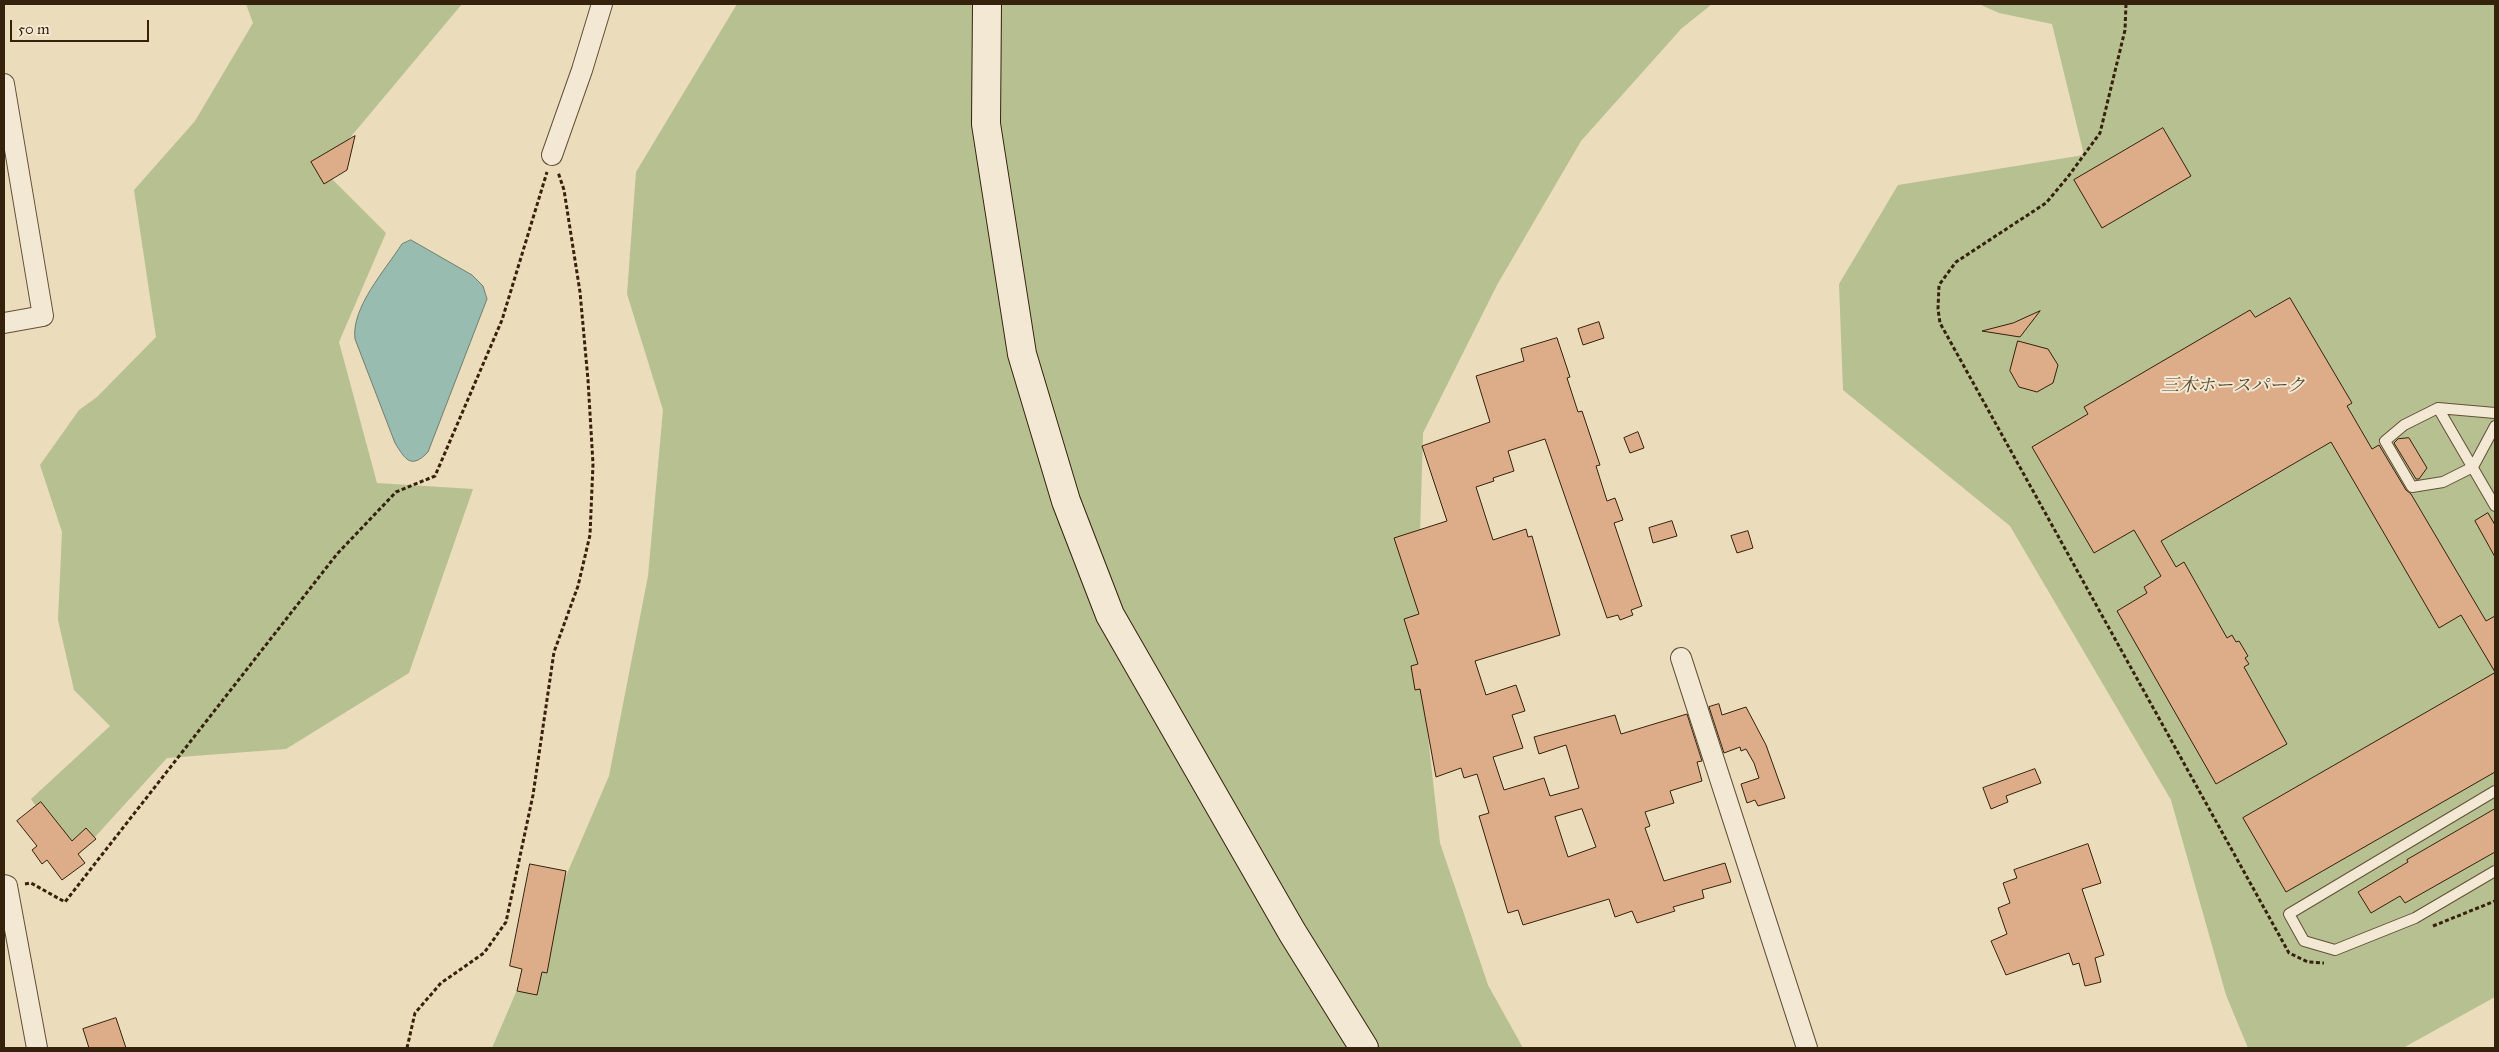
<!DOCTYPE html>
<meta charset="utf-8">
<style>
body{margin:0}
#map{position:relative;width:2499px;height:1052px;overflow:hidden;background:#ebdcbb;font-family:"IM FELL Great Primer",serif}
canvas{display:block}
.frame{position:absolute;inset:0;border:5px solid #35220c;pointer-events:none}
.scale{position:absolute;left:10px;top:20px;width:139px;height:22px;box-sizing:border-box;border:2px solid #35220c;border-top:0;padding-left:6px;font-size:15px;line-height:18px;white-space:nowrap;color:#35220c;-webkit-text-stroke:4px #f2e8d3;paint-order:stroke}
</style>
<div id="map">
<canvas width="2499" height="1052"></canvas>
<div class="frame"></div>
<div class="scale">50 m</div>
</div>
<script>
const c = document.querySelector('canvas').getContext('2d');
c.lineJoin = 'round';
function fillPath(path, color) { c.fillStyle = color; c.fill(path, 'evenodd'); }
function strokePath(path, color, width, dash) { c.strokeStyle = color; c.lineWidth = width; c.lineCap = dash ? 'butt' : 'round'; c.setLineDash(dash || []); c.stroke(path); }
function drawText(font, color, halo, rows, align = 'center') {
  c.font = font + ' "IM FELL Great Primer","Noto Serif JP",serif'; c.lineWidth = 4; c.setLineDash([]); c.textBaseline = 'middle'; c.strokeStyle = halo; c.fillStyle = color; for (const [text, x, y, turn = 0] of rows) {
    c.save(); c.translate(x, y); c.rotate((+turn || 0) * Math.PI / 180); c.textAlign = isNaN(turn) ? turn : align; if (halo) c.strokeText(text, 0, 0); c.fillText(text, 0, 0); c.restore();
  }
}
const green = new Path2D(`
 M246 4H462L323 170 386 233 339 342 377 483 473 489 409 673 286 749 167 758 73 861 31 799 110 726 74 690 58 620 62 532 40 465 79 410 97 397 156 337 134 190 195 121 253 23Z
 M737 4H1712L1681 29 1581 141 1497 285 1423 433 1417 639 1440 843 1488 985 1523 1048H492L609 776 648 576 663 410 627 294 636 172Z
 M1979 4H2495V997L2403 1048H2248L2226 995 2171 800 2010 526 1843 390 1839 284 1898 185 2084 155 2052 24 1999 13Z`);
const water = new Path2D(`
 M411 240 472 275 483 286 487 299 428 452C411 470 405 459 395 443L355 339C351 308 385 270 402 244Z`);
const building = new Path2D(`
 M2163 128 2191 176 2102 228 2074 180Z
 M355 136 347 170 324 184 311 162Z
 M2290 298 2352 403 2347 406 2372 449 2379 445 2406 490 2411 494 2486 621 2495 616V672L2461 615 2439 628 2331 442 2161 541 2176 567 2184 562 2227 638 2232 635 2236 642 2239 641 2248 656 2245 658 2249 664 2244 667 2287 744 2216 784 2117 611 2147 593 2144 587 2161 576 2134 530 2094 553 2032 447 2088 414 2084 407 2250 310 2255 317Z
 M2040 311 2020 337 1982 331 2013 323Z
 M1599 322 1604 338 1583 345 1578 329Z
 M1557 338 1570 377 1567 378 1578 412 1582 411 1600 465 1596 466 1607 501 1615 498 1623 520 1614 523 1642 606 1631 610 1633 615 1620 620 1618 615 1607 618 1545 439 1508 451 1514 471 1493 478 1494 481 1476 487 1493 540 1526 529 1528 537 1532 536 1560 635 1475 661 1486 695 1516 685 1525 711 1512 715 1523 748 1493 757 1504 790 1544 778 1550 796 1579 788 1566 745 1539 754 1534 737 1615 715 1621 734 1687 714 1702 761 1697 762 1702 781 1670 791 1674 803 1645 812 1650 826 1645 828 1664 881 1725 863 1731 882 1702 890 1704 898 1673 907 1675 911 1637 923 1632 911 1615 917 1609 899 1523 925 1518 910 1508 913 1479 816 1489 813 1477 774 1464 778 1461 768 1436 777 1420 689 1415 690 1411 666 1418 664 1404 619 1419 614 1394 538 1447 521 1422 446 1490 422 1476 376 1524 361 1521 349ZM1582 809 1596 847 1568 857 1555 817Z
 M2018 341 2048 349 2058 365 2053 383 2037 392 2019 387 2010 371Z
 M1638 432 1644 448 1630 453 1624 438Z
 M2409 438 2427 468 2419 479H2416L2394 443 2398 439Z
 M2488 513 2495 525V557L2475 521Z
 M1672 521 1677 536 1653 543 1649 528Z
 M1748 531 1753 548 1737 553 1731 536Z
 M2495 673V772L2286 892 2243 818Z
 M1719 704 1722 715 1746 707 1766 745 1785 798 1758 806 1755 800 1747 803 1741 784 1759 778 1754 763 1746 749 1741 751 1740 747 1724 753 1709 707Z
 M2035 769 2041 783 2006 796 2008 802 1991 809 1983 788Z
 M41 802 72 841 86 828 96 839 78 854 85 863 62 880 47 860 42 864 32 850 37 846 17 821Z
 M2495 809V852L2405 903 2400 896 2371 913 2358 892 2408 862 2407 860Z
 M2088 844 2101 883 2082 889 2104 955 2095 958 2101 982 2085 986 2079 963 2073 965 2069 953 2006 975 1991 941 2007 934 1998 908 2010 903 2003 883 2017 878 2014 870Z
 M530 864 566 871 547 973 542 972 537 995 517 991 522 969 510 966Z
 M116 1018 126 1048H89L83 1029Z`);
const path = new Path2D(`
 M2126 4 2125 30 2100 133 2067 178 2046 203 1956 262 1939 285 1938 309 1940 323 2289 953 2308 962 2324 963
 M25 884 31 883 65 902 337 554 396 492 435 476 502 320 547 172
 M2433 926 2495 901
 M407 1048 415 1013 441 983 484 953 506 922 533 795 554 652 578 586 590 535 593 464 588 380 580 292 564 190 558 172`);
const lane = new Path2D(`
 M2438 408 2495 506
 M2495 413 2438 408 2404 425 2385 441 2412 487 2443 482 2473 467 2495 426
 M2495 791 2289 914 2304 941 2335 950 2415 918 2495 871`);
const street = new Path2D(`
 M4 84 43 316 4 323
 M552 155 582 70 602 4
 M1681 658 1807 1048
 M4 885 7 886 37 1048`);
const secondary = new Path2D(`
 M987 4 986 124 1022 354 1066 501 1110 615 1292 932 1364 1048`);
const parkNames = [
 ["三木ホースパーク",2233,387]
];
fillPath(green, '#b7c090');
fillPath(water, '#98bcb0');
strokePath(water, '#707e6e', 1);
fillPath(building, '#ddad89');
strokePath(building, '#35220c', 1);
strokePath(lane, '#625038', 12);
strokePath(street, '#625038', 22);
strokePath(secondary, '#35220c', 30);
strokePath(path, '#35220c', 3, [4, 2.5]);
strokePath(lane, '#f2e8d3', 10);
strokePath(street, '#f2e8d3', 20);
strokePath(secondary, '#f2e8d3', 28);
drawText('italic 18px', '#564a2d', '#f2e8d3', parkNames);
</script>
